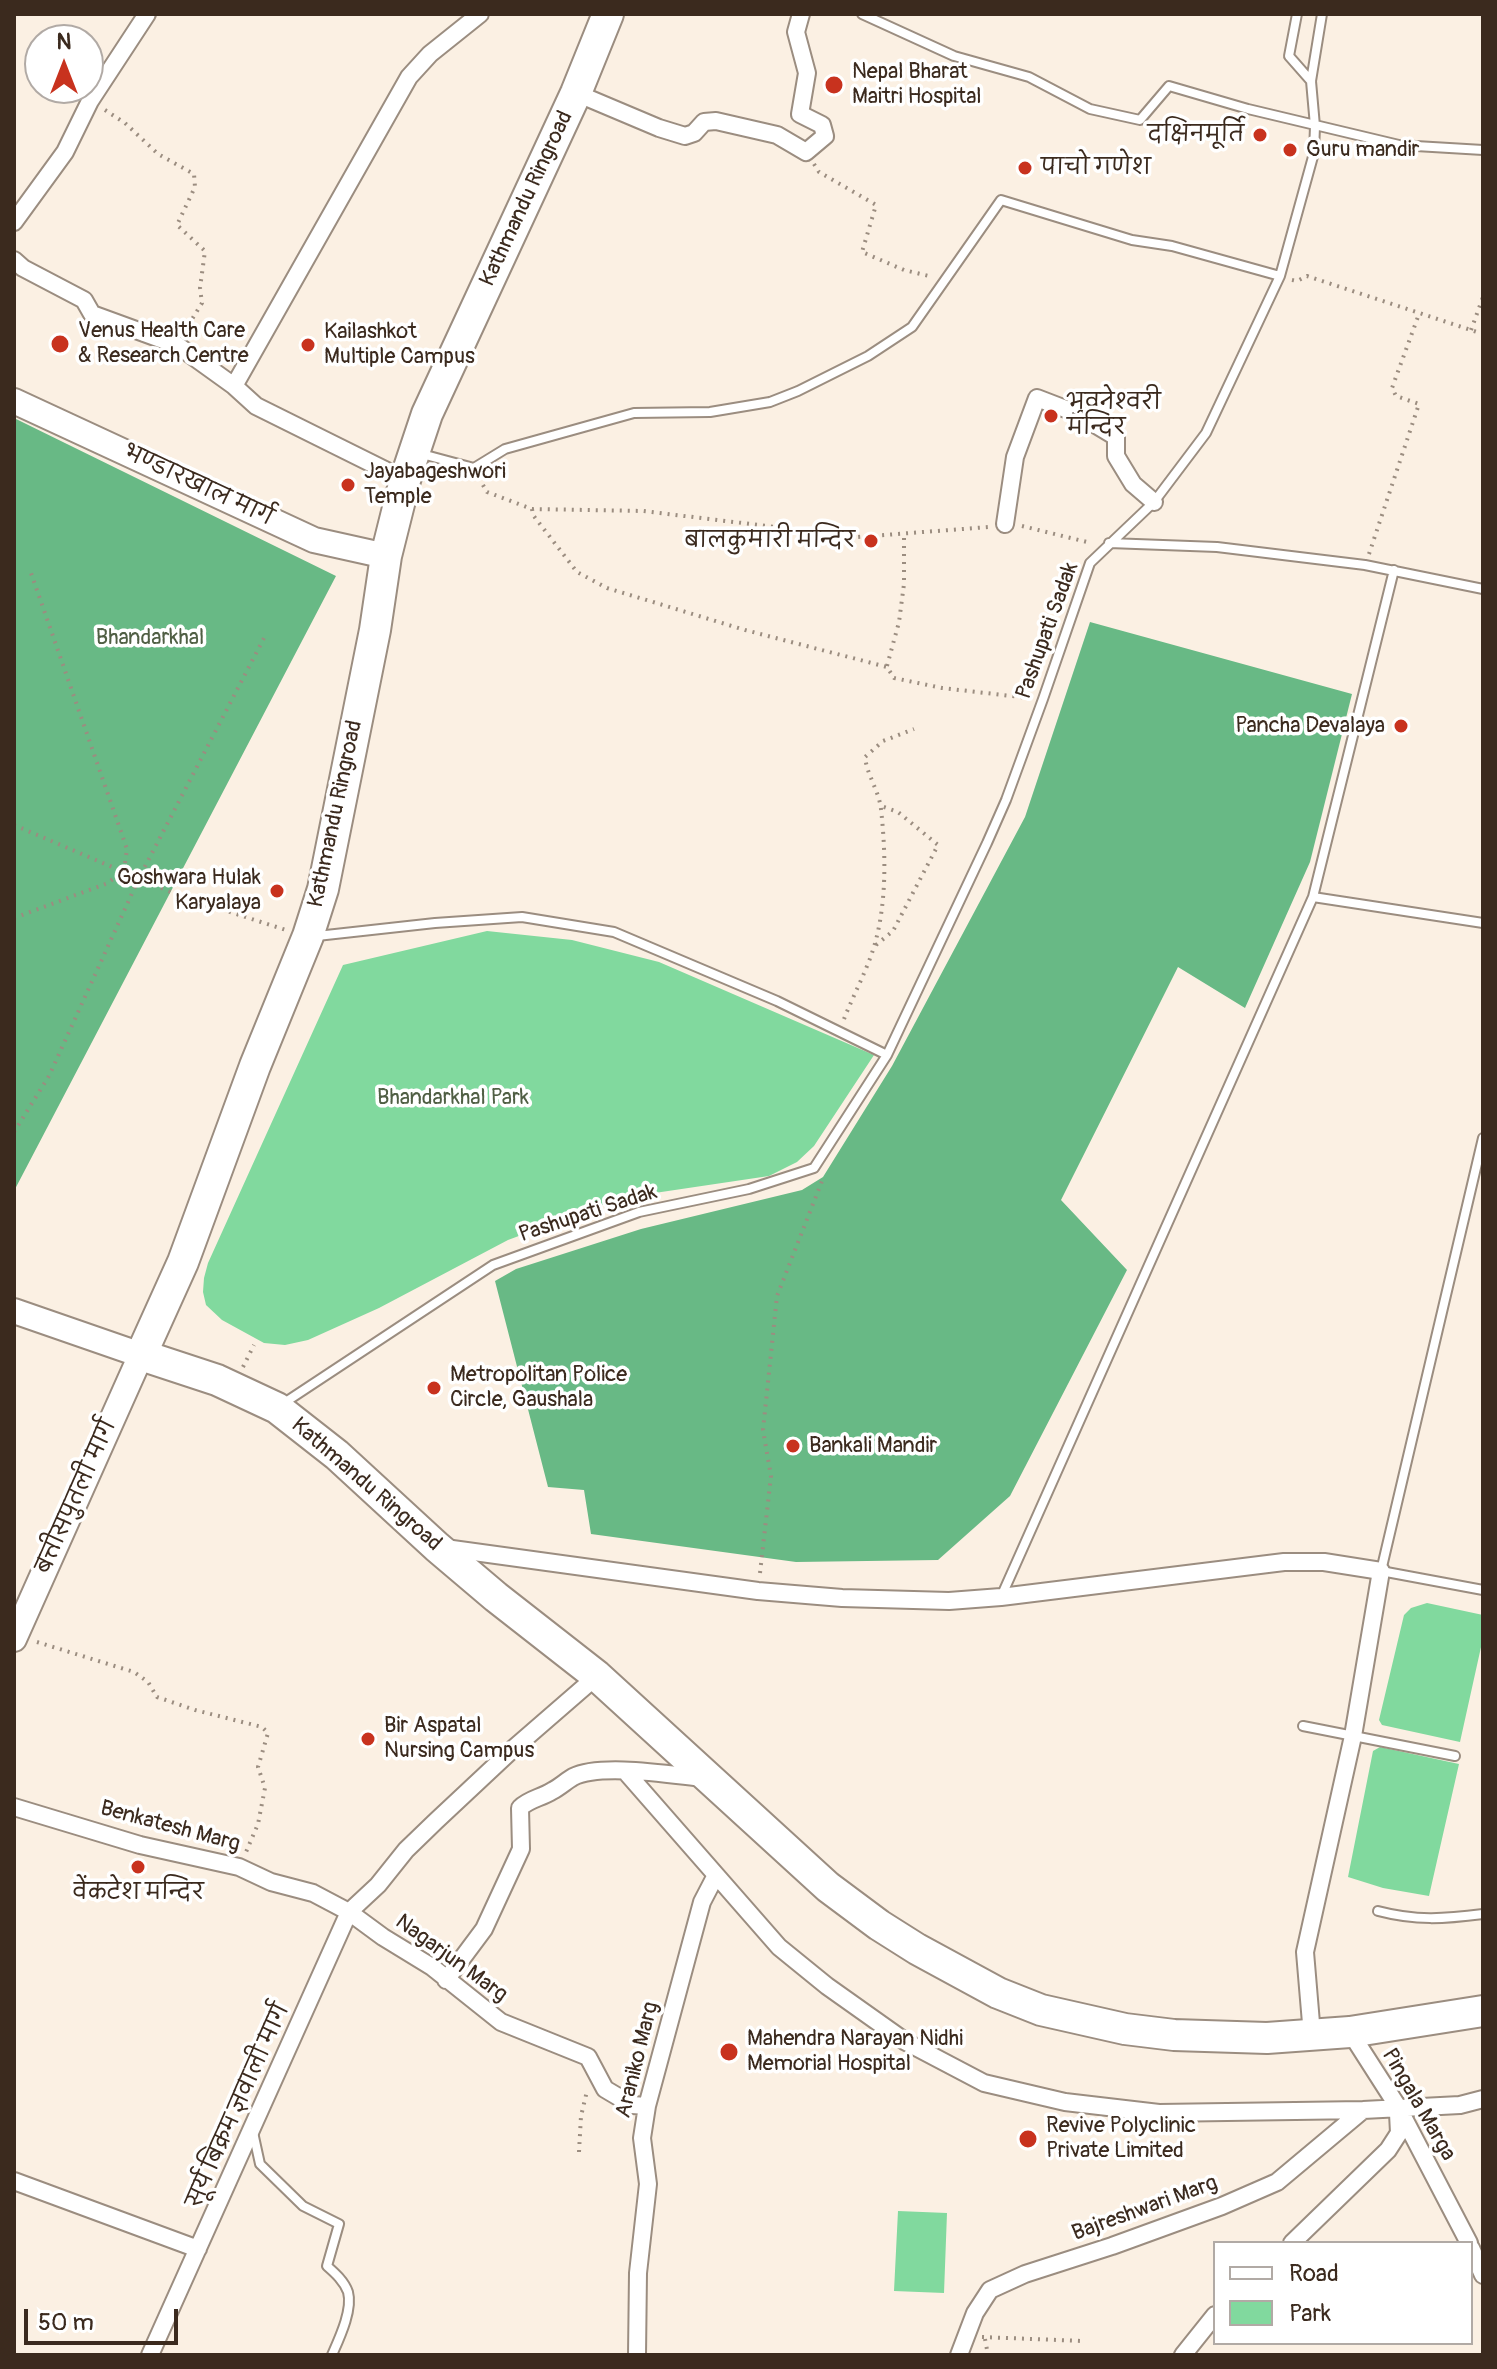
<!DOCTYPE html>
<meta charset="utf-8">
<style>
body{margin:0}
#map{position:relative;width:1497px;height:2369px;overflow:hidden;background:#fbf0e3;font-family:Pangolin,sans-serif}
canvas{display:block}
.frame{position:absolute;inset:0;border:16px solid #3b2a1e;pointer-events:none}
.legend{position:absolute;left:1213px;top:2241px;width:260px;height:104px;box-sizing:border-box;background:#fff;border:2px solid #b1aaa5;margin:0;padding:10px 14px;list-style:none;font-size:24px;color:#3b2a1e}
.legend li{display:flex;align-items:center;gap:16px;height:40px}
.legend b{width:40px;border:2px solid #b1aaa5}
.north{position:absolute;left:24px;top:24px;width:80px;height:80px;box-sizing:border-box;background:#fff;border:2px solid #b1aaa5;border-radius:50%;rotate:0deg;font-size:22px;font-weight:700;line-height:32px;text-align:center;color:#3b2a1e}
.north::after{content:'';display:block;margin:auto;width:28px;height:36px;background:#c8321e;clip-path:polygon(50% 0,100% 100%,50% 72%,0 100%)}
.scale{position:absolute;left:24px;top:2309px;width:154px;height:36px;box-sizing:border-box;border:4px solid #3b2a1e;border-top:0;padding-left:10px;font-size:24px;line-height:28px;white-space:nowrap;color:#3b2a1e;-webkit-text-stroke:6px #fff;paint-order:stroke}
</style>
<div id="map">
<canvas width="1497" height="2369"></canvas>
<div class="frame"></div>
<ul class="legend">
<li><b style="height:10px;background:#fff"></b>Road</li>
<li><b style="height:22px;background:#81d99e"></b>Park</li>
</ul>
<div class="north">N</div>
<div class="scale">50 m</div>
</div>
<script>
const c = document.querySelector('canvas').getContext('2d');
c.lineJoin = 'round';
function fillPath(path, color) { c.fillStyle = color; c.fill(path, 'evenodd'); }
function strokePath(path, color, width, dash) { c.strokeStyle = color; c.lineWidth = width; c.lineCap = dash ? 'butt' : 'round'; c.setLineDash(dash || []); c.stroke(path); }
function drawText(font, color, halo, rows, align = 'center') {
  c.font = font + ' Pangolin,"Playpen Sans Deva",sans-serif'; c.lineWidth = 7; c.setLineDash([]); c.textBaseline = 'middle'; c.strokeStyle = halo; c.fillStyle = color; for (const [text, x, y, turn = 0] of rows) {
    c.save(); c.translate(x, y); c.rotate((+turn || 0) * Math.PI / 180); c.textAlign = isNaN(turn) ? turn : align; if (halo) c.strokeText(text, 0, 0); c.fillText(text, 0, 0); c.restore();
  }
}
const green = new Path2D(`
 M487 931 572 940 659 962 874 1055 814 1146 797 1162 769 1176 621 1198 508 1240 379 1308 308 1340 285 1345 264 1343 222 1320 206 1305 203 1292 204 1278 208 1263 343 965Z
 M1427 1603 1483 1615V1638L1460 1742 1382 1725 1379 1720 1404 1615 1411 1608Z
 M1380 1747 1459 1764 1429 1896 1383 1888 1348 1877 1373 1751Z
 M898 2211 947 2213 944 2293 894 2291Z`);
const forest = new Path2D(`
 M14 418 336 576 14 1191Z
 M1090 622 1352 694 1310 862 1245 1008 1178 967 1061 1200 1127 1270 1010 1496 938 1560 796 1562 591 1534 584 1490 548 1487 495 1281 516 1269 641 1229 802 1190 823 1177 892 1066 1025 817Z`);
const path = new Path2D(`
 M105 110 125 123 158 154 194 174 195 187 177 225 205 251 200 288 202 303 186 329
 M814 164 819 172 876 205 862 252 904 270 933 277
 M1292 280 1297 281 1307 276 1483 334
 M1471 330 1483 297
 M479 478 487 492 532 509 643 511 858 537 989 527
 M532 509 533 515 577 572 607 588 745 630 887 667 894 678 942 688 1029 698
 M1022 526 1091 543
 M1369 554 1419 404 1396 396 1392 388 1419 314
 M887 666 899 622 904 584V534
 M14 825 180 896 286 930
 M14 918 108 883 124 870 127 849 31 573
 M876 945 893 931 938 845 898 812 881 806
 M844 1019C853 996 865 974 873 950 887 906 886 855 881 809 879 791 867 775 865 757L883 741 914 729
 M14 1132 49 1076 139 878 264 638
 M243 1367 254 1345
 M760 1573 771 1476 763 1430 777 1296 822 1181
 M37 1642 134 1672 148 1682 157 1697 195 1710 262 1727 268 1733 258 1767 265 1788 258 1824 246 1852
 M579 2152 581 2116 587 2091
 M982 2337 1083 2341
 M985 2339 988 2355`);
const lane = new Path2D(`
 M862 14 954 56 1029 77 1090 109 1140 120 1169 86 1248 109 1399 145 1483 150
 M1297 14 1289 56 1311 81
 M418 453 474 468 505 449 634 413 710 412 770 402 798 391 868 356 912 327 1001 200 1132 240 1172 246 1280 276
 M1109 543 1217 547 1365 565 1483 589
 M1313 897 1483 923
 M317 936 435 923 522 917 614 932 777 1001 887 1055
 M1483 1138 1381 1571 1483 1590
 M281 1405 493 1265 639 1212 749 1189 814 1168 887 1055 987 843 1006 800 1043 699 1090 563 1154 502 1206 433 1280 276 1314 153 1315 126 1311 81 1322 14
 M1001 1597 1313 897 1394 570
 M1303 1726 1455 1756
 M1378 1911C1416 1921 1444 1919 1483 1914
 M253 2132 260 2164 303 2206 339 2224 327 2266C335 2273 344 2281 348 2292 353 2310 339 2339 332 2355`);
const street = new Path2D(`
 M576 93 659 128 685 136 694 133 704 122 716 121 777 135 806 152 825 136 822 125 800 114 807 73 796 32 801 14
 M14 222 65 152 90 101 147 14
 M14 260 23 268 84 300 92 314 177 345 234 386 256 406 405 480
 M234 386 409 77 430 54 480 14
 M1005 524 1015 457 1037 398 1076 413 1116 437V456L1133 484 1154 502
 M445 1548 758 1591 842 1598 949 1601 1001 1597 1284 1562H1324L1381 1571 1353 1736 1305 1952 1312 2035
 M597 1676 514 1748 436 1821 406 1850 378 1885 349 1912 383 1937 432 1967 501 2022 588 2057 605 2089 632 2105 647 2106
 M625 1771 779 1947 827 1986 906 2042 984 2083 1065 2102 1159 2113 1363 2110 1460 2105 1483 2099
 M14 1807 140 1845 239 1867 271 1882 313 1893 349 1912 150 2355
 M446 1980 484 1929 521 1849 520 1808C529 1799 541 1798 552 1791 560 1787 566 1781 573 1777 601 1763 672 1775 704 1778
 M1350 2032 1398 2107 1469 2243
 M14 2181 198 2249
 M1292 2243 1388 2150 1399 2133 1398 2113
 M1471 2248 1483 2275
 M637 2355 638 2273 648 2184 642 2138 647 2106 702 1902 715 1877
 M959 2355 975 2313 990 2290 1025 2274 1112 2246 1222 2206 1277 2182 1363 2110
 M1183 2355 1215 2315`);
const secondary = new Path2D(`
 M14 401 314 540 386 556
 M14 1311 141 1355 14 1639`);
const highway = new Path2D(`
 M608 14 576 93 427 414 405 480 386 556 375 630 323 889 308 936 255 1066 183 1262 141 1355 217 1380 277 1408 337 1455 437 1547 496 1597 597 1676 828 1887 879 1925 917 1949 998 1993 1041 2010 1125 2029 1174 2035 1267 2038 1350 2032 1483 2011`);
const markers = [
 [834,85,10,"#c8321e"],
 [1260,135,8,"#c8321e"],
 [1290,150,8,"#c8321e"],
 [1025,168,8,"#c8321e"],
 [60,344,10,"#c8321e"],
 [308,345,8,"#c8321e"],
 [1051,416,8,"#c8321e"],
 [348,485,8,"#c8321e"],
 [871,541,8,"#c8321e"],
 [1401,726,8,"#c8321e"],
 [277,891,8,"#c8321e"],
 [434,1388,8,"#c8321e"],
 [793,1446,8,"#c8321e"],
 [368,1739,8,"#c8321e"],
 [138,1867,8,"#c8321e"],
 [729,2052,10,"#c8321e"],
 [1028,2139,10,"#c8321e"]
];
const poiNames = [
 ["Nepal Bharat",852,72],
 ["Maitri Hospital",852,97],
 ["दक्षिनमूर्ति",1244,135,"right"],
 ["Guru mandir",1306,150],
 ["पाचो गणेश",1041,168],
 ["Venus Health Care",78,331],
 ["& Research Centre",78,356],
 ["Kailashkot",324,332],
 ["Multiple Campus",324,357],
 ["भुवनेश्वरी",1067,403],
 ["मन्दिर",1067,428],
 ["Jayabageshwori",364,472],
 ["Temple",364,497],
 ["बालकुमारी मन्दिर",855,541,"right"],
 ["Pancha Devalaya",1385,726,"right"],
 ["Goshwara Hulak",261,878,"right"],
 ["Karyalaya",261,903,"right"],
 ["Metropolitan Police",450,1375],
 ["Circle, Gaushala",450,1400],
 ["Bankali Mandir",809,1446],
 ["Bir Aspatal",384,1726],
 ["Nursing Campus",384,1751],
 ["वेंकटेश मन्दिर",138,1893,"center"],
 ["Mahendra Narayan Nidhi",747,2039],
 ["Memorial Hospital",747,2064],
 ["Revive Polyclinic",1046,2126],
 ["Private Limited",1046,2151]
];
const streetNames = [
 ["Kathmandu Ringroad",527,199,-65],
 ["भण्डारखाल मार्ग",198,486,25],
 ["Pashupati Sadak",1048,631,-70],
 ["Kathmandu Ringroad",336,814,-78],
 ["Pashupati Sadak",588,1214,-18],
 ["Kathmandu Ringroad",366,1485,41],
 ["बत्तीसपुतली मार्ग",77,1497,-66],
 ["Benkatesh Marg",170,1827,15],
 ["Nagarjun Marg",451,1959,36],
 ["Araniko Marg",638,2060,-76],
 ["Pingala Marga",1418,2105,60],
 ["सूर्य बिक्रम ज्ञवाली मार्ग",239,2106,-66],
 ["Bajreshwari Marg",1145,2209,-20]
];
const parkNames = [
 ["Bhandarkhal",150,638],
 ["Bhandarkhal Park",453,1098]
];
fillPath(green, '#81d99e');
fillPath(forest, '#68b985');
strokePath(lane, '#9b8d80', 12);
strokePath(street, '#9b8d80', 20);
strokePath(secondary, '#9b8d80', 28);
strokePath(highway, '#9b8d80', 34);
strokePath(path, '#9b8d80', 4, [2, 6]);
strokePath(lane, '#fff', 8);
strokePath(street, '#fff', 16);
strokePath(secondary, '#fff', 24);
strokePath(highway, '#fff', 30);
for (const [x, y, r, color] of markers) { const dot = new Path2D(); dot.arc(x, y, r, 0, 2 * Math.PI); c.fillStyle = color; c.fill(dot); strokePath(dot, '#fff', 3); }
drawText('22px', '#3b2a1e', '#fff', poiNames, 'left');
drawText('22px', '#3b2a1e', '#fff', streetNames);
drawText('22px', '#505f44', '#fff', parkNames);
</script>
